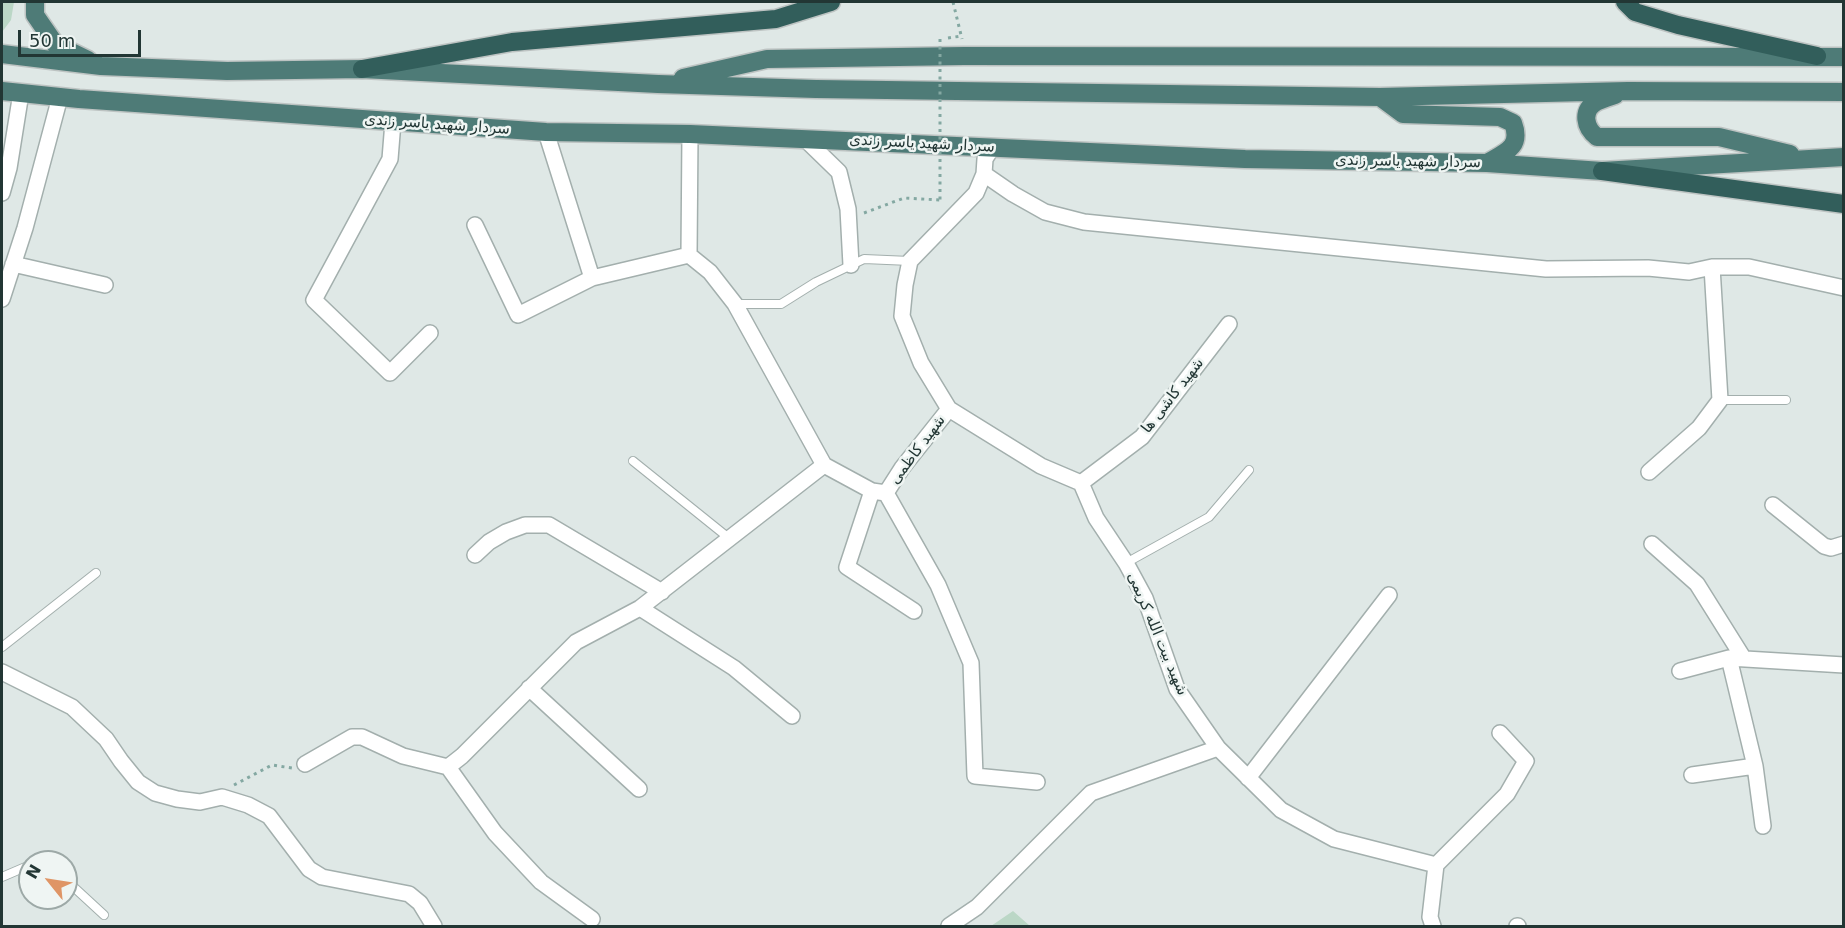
<!DOCTYPE html>
<meta charset="utf-8">
<style>
body{margin:0}
#map{position:relative;width:1845px;height:928px;overflow:hidden;background:#dfe8e6;font-family:"DejaVu Sans",sans-serif}
canvas{display:block}
.frame{position:absolute;inset:0;border:3px solid #223634;pointer-events:none}
.north{position:absolute;left:18px;top:850px;width:60px;height:60px;box-sizing:border-box;background:#eff5f3;border:2px solid #9da9a7;border-radius:50%;rotate:300deg;font-size:16px;font-weight:700;line-height:24px;text-align:center;color:#223634}
.north::after{content:'';display:block;margin:auto;width:21px;height:27px;background:#df9566;clip-path:polygon(50% 0,100% 100%,50% 72%,0 100%)}
.scale{position:absolute;left:18px;top:30px;width:123px;height:27px;box-sizing:border-box;border:3px solid #223634;border-top:0;padding-left:8px;font-size:18px;line-height:21px;white-space:nowrap;color:#223634;-webkit-text-stroke:4px #eff5f3;paint-order:stroke}
</style>
<div id="map">
<canvas width="1845" height="928"></canvas>
<div class="frame"></div>
<div class="north">N</div>
<div class="scale">50 m</div>
</div>
<script>
const c = document.querySelector('canvas').getContext('2d');
c.lineJoin = 'round';
function fillPath(path, color) { c.fillStyle = color; c.fill(path, 'evenodd'); }
function strokePath(path, color, width, dash) { c.strokeStyle = color; c.lineWidth = width; c.lineCap = dash ? 'butt' : 'round'; c.setLineDash(dash || []); c.stroke(path); }
function drawText(font, color, halo, rows, align = 'center') {
  c.font = font + ' "DejaVu Sans",Vazirmatn,sans-serif'; c.lineWidth = 5; c.setLineDash([]); c.textBaseline = 'middle'; c.strokeStyle = halo; c.fillStyle = color; for (const [text, x, y, turn = 0] of rows) {
    c.save(); c.translate(x, y); c.rotate((+turn || 0) * Math.PI / 180); c.textAlign = isNaN(turn) ? turn : align; if (halo) c.strokeText(text, 0, 0); c.fillText(text, 0, 0); c.restore();
  }
}
const green = new Path2D(`
 M2 2H14L11 20 2 32Z
 M1013 911 1030 926H991Z`);
const path = new Path2D(`
 M953 2 962 39
 M948 38 961 36
 M864 213 904 198 940 200
 M234 785 272 765 292 768`);
const service = new Path2D(`
 M735 304H781L816 282 864 259 910 261
 M1720 400H1786
 M633 461 730 539
 M1126 563 1209 517 1249 470
 M2 647 96 573
 M2 877 30 865
 M66 880 104 915`);
const minor = new Path2D(`
 M393 122 390 159 314 300 390 373 430 333
 M805 139 839 172 848 209 851 265
 M992 148 985 159 984 174 976 193 910 261 905 285 902 316 921 363 949 409 1041 466 1081 483 1096 518 1126 563 1145 598 1177 689 1218 748 1281 810 1334 839 1436 865 1430 917 1433 926
 M984 174 1013 194 1045 212 1084 222 1546 269 1648 268 1689 272 1712 267H1749L1844 288
 M2 193 9 168 21 93
 M475 225 518 315 592 278 546 132
 M13 264 105 285
 M592 278 689 255
 M2 299 25 228 60 97
 M824 465 872 491 886 493 902 468 949 409
 M1649 472 1699 428 1720 400 1712 267
 M1081 483 1142 437 1229 324
 M872 491 847 567 914 611
 M886 493 938 585 971 663 975 776 1037 782
 M1773 505 1824 546 1831 548 1844 544
 M1652 544 1697 584 1744 659
 M475 555 489 542 506 532 525 525H549L662 592
 M640 608 734 668 792 716
 M1729 658 1755 766 1763 826
 M1680 671 1729 658 1844 665
 M2 672 72 707 106 739 121 761 138 782 155 793 177 799 200 802 222 797 248 805 269 816 309 869 322 877 409 894 420 903 434 926
 M529 688 639 789
 M305 764 352 737H362L403 756 448 767 462 756 576 642 640 608 824 465 735 304 710 272 689 255 690 134
 M448 767 495 833 541 882 592 919
 M1692 775 1755 766
 M1248 778 1389 595
 M1436 865 1507 794 1526 761 1500 733
 M949 926 977 907 1091 793 1218 748
 M1517 926H1518`);
const trunk = new Path2D(`
 M35 2V15L55 44 88 60
 M2 54 101 66 227 71 362 69 658 84 816 89 1380 97 1628 91 1844 92
 M683 78 767 59 964 56 1844 57
 M2 91 79 99 546 132 690 134 1245 159 1487 163 1602 171 1844 157
 M1615 95C1609 97 1602 99 1596 102 1581 111 1585 128 1597 137H1719L1790 154
 M1380 97 1403 114 1500 117 1513 123C1522 147 1506 152 1487 163`);
const motorway = new Path2D(`
 M1625 2 1635 12 1678 25 1817 56
 M362 69 512 42 776 19 831 2
 M1602 171 1844 204`);
const pathBridge = new Path2D(`
 M940 39V200`);
const streetNames = [
 ["سردار شهید یاسر زندی",437,125,4],
 ["سردار شهید یاسر زندی",922,144,3],
 ["سردار شهید یاسر زندی",1408,162,1],
 ["شهید کاشی ها",1173,396,-52],
 ["شهید کاظمی",918,450,-53],
 ["شهید بیت الله کریمی",1157,634,67]
];
fillPath(green, '#bbd7c6');
strokePath(service, '#a3afad', 10);
strokePath(minor, '#a3afad', 18);
strokePath(trunk, '#bdc3c2', 21);
strokePath(motorway, '#bdc3c2', 21);
strokePath(path, '#84a8a2', 3, [3, 4.5]);
strokePath(service, '#fff', 8);
strokePath(minor, '#fff', 15);
strokePath(trunk, '#4e7b77', 18);
strokePath(motorway, '#325e5b', 18);
strokePath(pathBridge, '#84a8a2', 3, [3, 4.5]);
drawText('15px', '#223634', '#eff5f3', streetNames);
</script>
